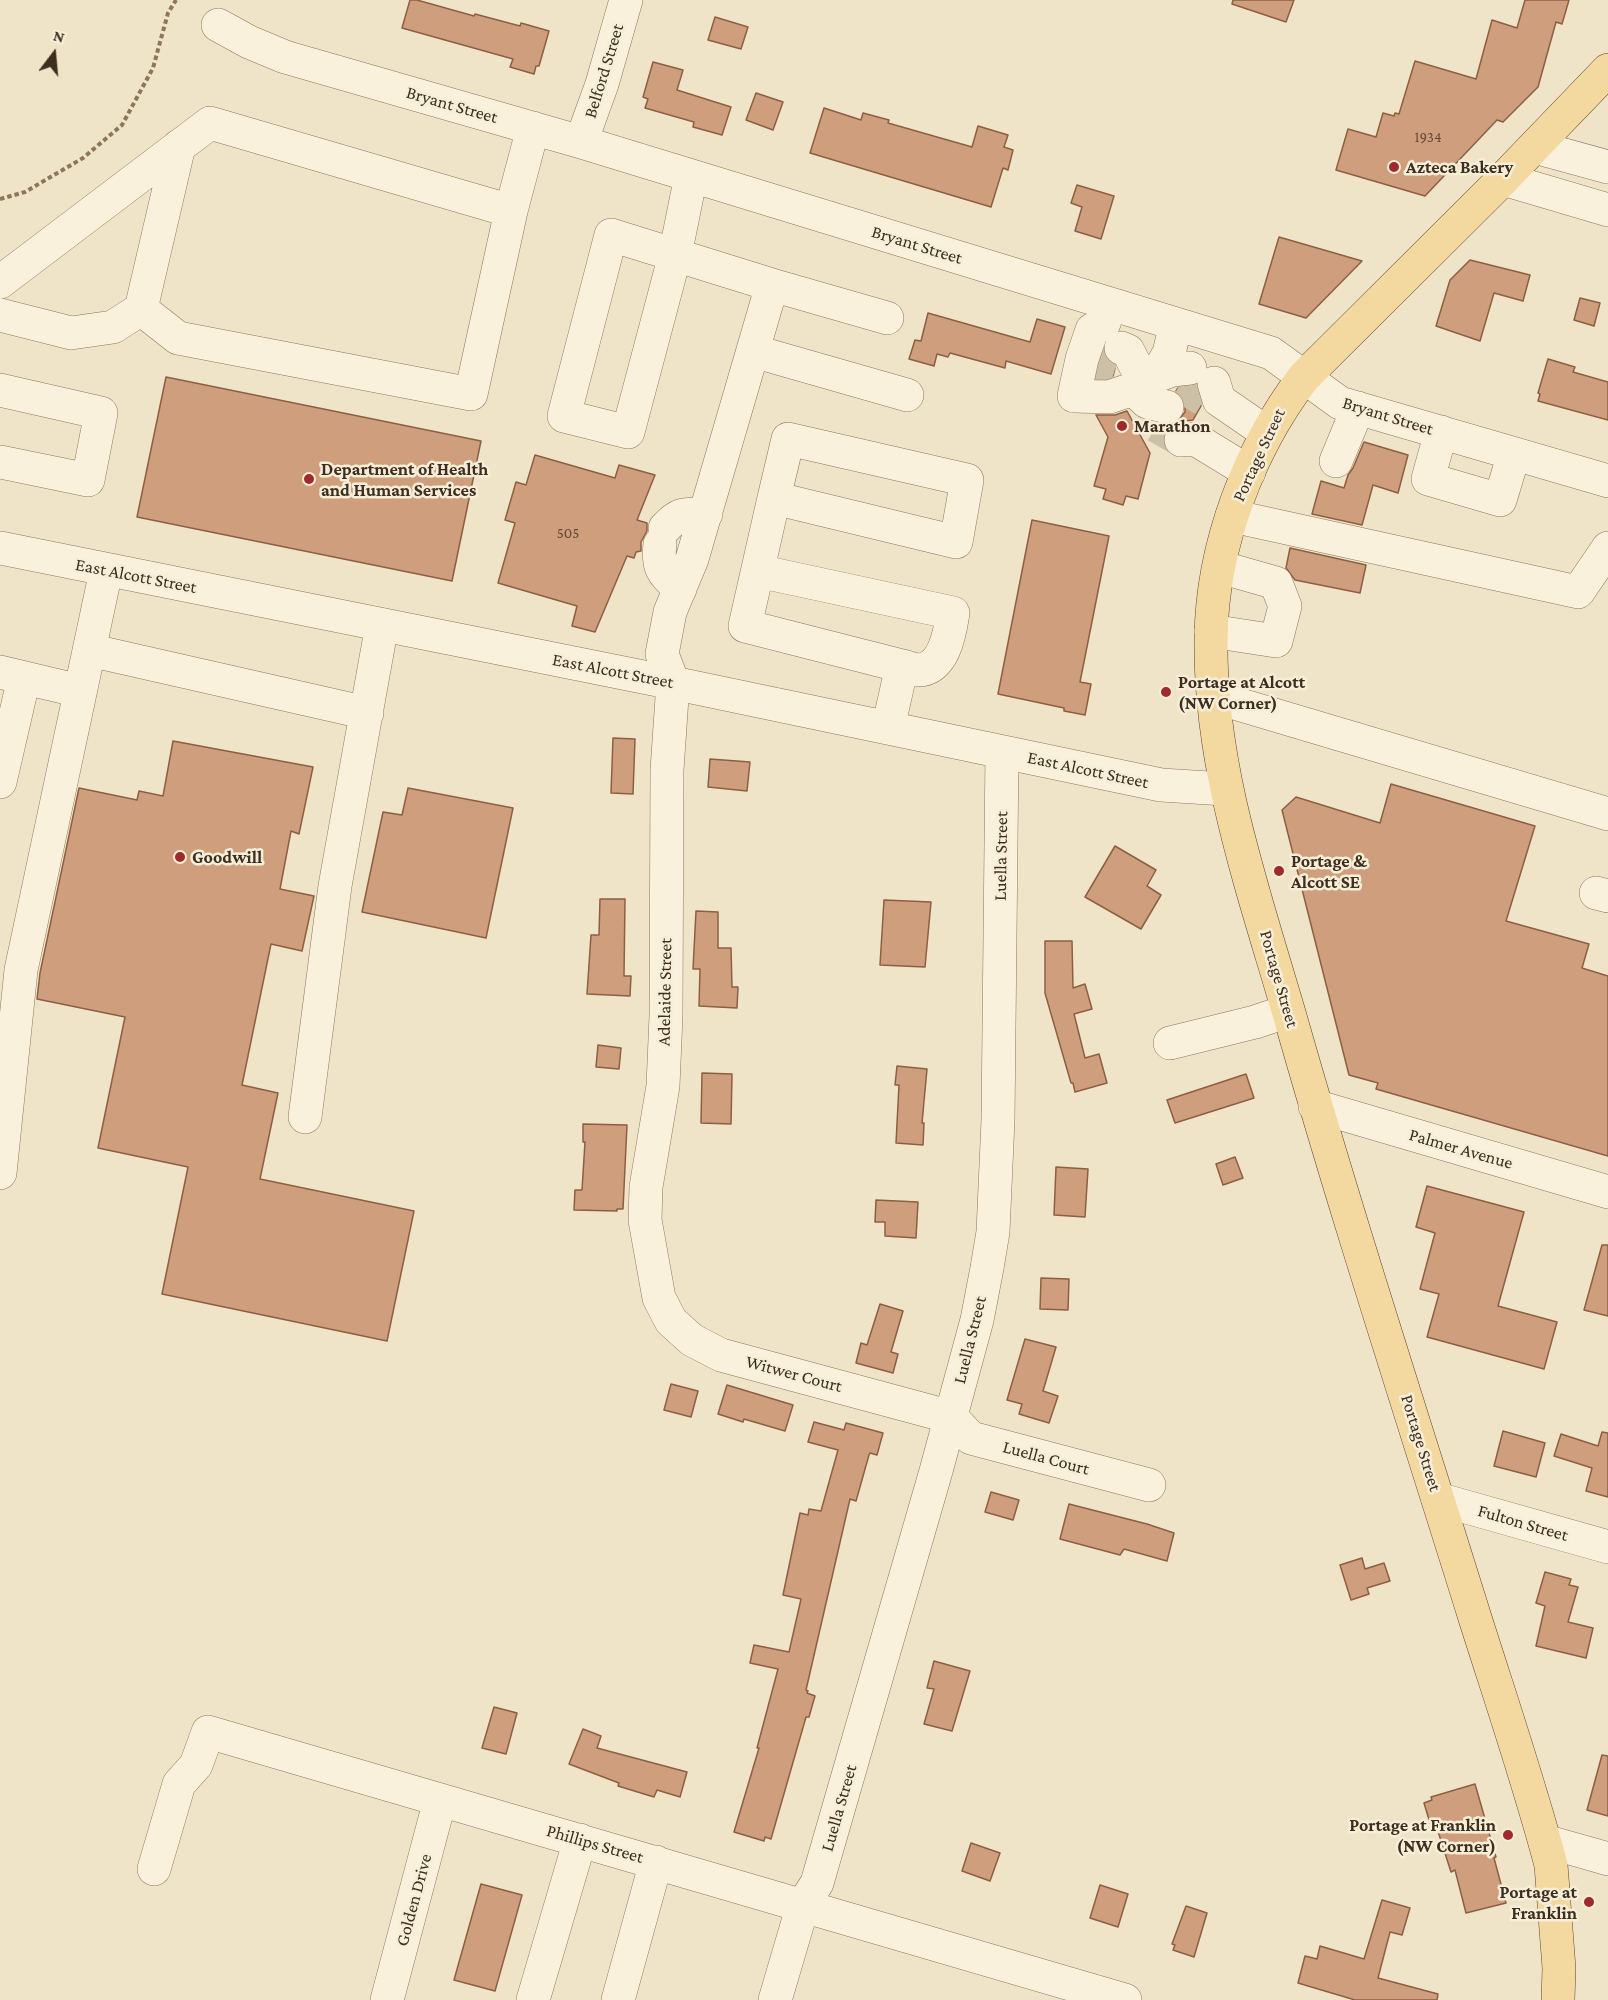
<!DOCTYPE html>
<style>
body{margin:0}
#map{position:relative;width:1608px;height:2000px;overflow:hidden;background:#f0e4c8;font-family:"Crimson Pro",serif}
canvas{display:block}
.north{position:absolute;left:24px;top:24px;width:60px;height:60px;-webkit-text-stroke:4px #f7eed8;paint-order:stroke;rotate:16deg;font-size:16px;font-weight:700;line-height:24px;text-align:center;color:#3d2e20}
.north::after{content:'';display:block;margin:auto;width:21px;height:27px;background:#3d2e20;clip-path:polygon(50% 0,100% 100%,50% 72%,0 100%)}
</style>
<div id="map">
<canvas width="1608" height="2000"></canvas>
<div class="north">N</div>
</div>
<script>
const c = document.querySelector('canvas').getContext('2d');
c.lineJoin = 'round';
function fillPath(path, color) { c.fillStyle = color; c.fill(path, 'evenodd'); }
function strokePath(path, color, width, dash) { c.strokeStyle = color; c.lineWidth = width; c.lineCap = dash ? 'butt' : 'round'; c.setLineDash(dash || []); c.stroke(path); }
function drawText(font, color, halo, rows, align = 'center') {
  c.font = font + ' "Crimson Pro",serif'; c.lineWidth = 5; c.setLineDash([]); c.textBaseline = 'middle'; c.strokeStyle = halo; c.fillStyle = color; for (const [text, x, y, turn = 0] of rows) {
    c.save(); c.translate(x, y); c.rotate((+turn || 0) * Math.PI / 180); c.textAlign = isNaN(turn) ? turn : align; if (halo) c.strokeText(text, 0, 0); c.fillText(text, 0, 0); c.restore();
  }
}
const building = new Path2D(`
 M410 0H417L474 16 475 14 520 26 521 23 549 31 539 66H536L534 74 510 67 513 59 402 28Z
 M1233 0H1294L1286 22 1232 4Z
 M1525 0H1569L1562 24 1556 22 1538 87 1503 122 1497 120 1425 196 1336 170 1348 129 1376 137 1383 113 1394 116 1395 113 1399 114 1415 61 1476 79 1492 20 1517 28Z
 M715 17 748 27 741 49 708 40Z
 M653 62 683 70 677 90 731 107 722 135 693 127 694 122 645 108 648 99 643 97Z
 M756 93 783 102 773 130 746 120Z
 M824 108 861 120 863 113 889 120 888 123 972 147 978 126 1008 135 1004 147 1013 150 1008 170 1003 168 991 207 810 153Z
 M1077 185 1114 196 1101 239 1075 231 1082 207 1071 203Z
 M1279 237 1362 261 1306 318 1259 304Z
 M1470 260 1530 275 1523 301 1494 293 1480 341 1436 326 1450 280Z
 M1580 298 1600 303 1594 326 1574 320Z
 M928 313 1030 342 1037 319 1065 327 1051 374 1006 361 1005 368 950 353 948 357 937 354 934 366 909 359 915 340 921 341Z
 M1104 354 1106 360 1115 368 1113 376 1097 378Z
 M1548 359 1575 367 1573 372 1608 382V420L1538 401 1540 394 1538 393Z
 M166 377 481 441 452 581 137 517Z
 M1196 385 1201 406 1193 420 1177 422 1185 412V402L1180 394 1176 391 1178 388Z
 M1127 411 1150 453 1138 499 1126 496 1123 505 1103 499 1106 489 1094 486 1108 437 1096 415H1115Z
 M1364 442 1408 455 1398 493 1373 485 1362 525 1312 514 1321 481 1344 488 1348 475 1353 468Z
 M535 455 615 478 619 465 655 475 637 520 647 523V531L641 542V551L636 552 634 558 627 556 595 632 572 626 577 606 498 583 515 523 505 520 516 482 526 485Z
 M1032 520 1109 536 1080 682 1091 684 1085 715 1064 711V708L998 694Z
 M1290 548 1366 565 1360 593 1295 580 1286 568Z
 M613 738 635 739 633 794 611 793Z
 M173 741 313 767 299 834 291 831 280 889 314 896 302 951 271 944 242 1085 278 1093 260 1179 414 1211 387 1341 162 1294 188 1167 98 1148 125 1017 37 999 40 973 79 788 137 800 139 791 163 796Z
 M710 759 750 762 747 791 708 787Z
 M1391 784 1535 826 1506 921 1589 944 1582 968 1608 976V1156L1376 1089 1378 1083 1349 1075 1282 810 1296 797 1380 823Z
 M408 788 513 808 486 938 362 912 383 812 402 815Z
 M1115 846 1156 870 1147 886 1161 895 1141 929 1085 897Z
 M600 899H625L624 976H631L630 996 587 994 591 935H599Z
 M884 900 931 902 925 967 880 965Z
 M696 911 718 912V948H731L732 987H738L737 1008 699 1006 700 969H693Z
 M1045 941H1072L1073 988 1085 984 1092 1009 1074 1014 1085 1058 1099 1054 1107 1083 1075 1092 1073 1083H1071L1045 993Z
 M598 1045 621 1048 619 1069 596 1067Z
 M897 1066 927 1069 922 1123H924L923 1145 896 1143 899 1085H895Z
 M702 1073 732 1074 731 1124 701 1123Z
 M1246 1074 1254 1098 1175 1123 1167 1100Z
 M583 1124 627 1125 623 1209H617V1211L574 1210 575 1190H582L585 1142H583Z
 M1235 1157 1243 1178 1223 1185 1216 1164Z
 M1056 1167 1088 1169 1085 1217 1054 1215Z
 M1427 1186 1524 1212 1498 1306 1557 1322 1544 1369 1427 1337 1439 1294 1420 1289 1435 1233 1416 1227Z
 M876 1200 918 1202 916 1238 885 1236V1222H875Z
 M1602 1245H1608V1316L1584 1310Z
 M1041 1278 1069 1279 1068 1310 1040 1309Z
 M880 1304 903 1311 891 1352 898 1354 893 1373 856 1363 861 1343 867 1345Z
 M1025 1339 1056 1347 1043 1391 1058 1396 1049 1423 1019 1414 1022 1404 1007 1400Z
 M671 1384 698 1391 691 1417 664 1410Z
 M727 1385 793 1405 785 1431 744 1419 743 1422 718 1414Z
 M814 1422 844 1430 846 1423 883 1433 877 1455 870 1453 869 1455 856 1501 850 1499 806 1690 808 1691 807 1693 815 1696 809 1717H806L771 1839 765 1837 764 1841 734 1832 759 1748H757L778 1669 750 1663 754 1645 789 1652 801 1599 783 1595 800 1513 808 1515 809 1509 821 1511 838 1450 808 1442Z
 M1503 1431 1545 1443 1536 1477 1494 1466Z
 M1602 1432 1608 1433V1497L1586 1491 1592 1468 1554 1456 1561 1434 1598 1446Z
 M991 1492 1019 1500 1013 1520 985 1512Z
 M1069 1504 1147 1524 1174 1533 1167 1561 1124 1549 1120 1555 1060 1539Z
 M1362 1558 1365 1569 1384 1563 1390 1581 1367 1588 1369 1594 1351 1600 1340 1565Z
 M1545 1572 1571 1579 1569 1585 1578 1587 1568 1622 1593 1628 1586 1658 1536 1646 1545 1606 1536 1603Z
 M934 1661 970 1671 952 1731 924 1724 934 1689 927 1688Z
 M494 1707 517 1713 506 1754 482 1748Z
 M583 1729 601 1736 597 1748 687 1772 680 1797 657 1790 654 1797 618 1786 619 1783 569 1764Z
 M1602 1755 1608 1756V1816L1587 1810Z
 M1475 1784 1496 1857 1494 1858 1506 1903 1466 1913 1455 1870 1451 1872 1435 1822 1430 1823 1424 1803 1432 1800 1431 1797Z
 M971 1843 1000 1853 990 1881 962 1871Z
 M481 1884 522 1895 495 1991 454 1980Z
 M1100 1885 1128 1894 1118 1927 1090 1918Z
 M1382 1900 1410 1908 1402 1935 1390 1932 1378 1978 1438 1994 1437 2000H1355L1298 1983 1305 1956 1317 1959 1320 1946 1364 1959Z
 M1186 1906 1207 1913 1194 1957 1173 1950 1175 1945 1172 1944Z`);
const minorTunnel = new Path2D(`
 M1088 361 1115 369
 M1180 385 1204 400
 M1156 426 1181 440`);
const path = new Path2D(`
 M0 199 25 192 83 158 122 125 153 68 168 13 176 0`);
const minor = new Path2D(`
 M218 25 249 42 285 57 581 142 1271 353 1340 403 1608 481
 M581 142 602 84 626 0
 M1535 147 1608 167
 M691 176 675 255 628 432 564 416 611 235 772 285 692 559 670 612 662 654 673 683 667 770 666 1016 663 1086 646 1187 645 1220 659 1298 671 1321 692 1340 721 1355 951 1417 971 1438 1149 1485
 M1503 179 1608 210
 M511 211 533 128
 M0 282 210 123 511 211 471 394 178 338 141 309 113 327 71 333 0 315
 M772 285 887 318
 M1110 305 1104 323 1092 330 1082 359 1074 396 1109 397 1133 389 1156 376 1169 353 1176 324
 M141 309 179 146
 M1121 348 1128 351 1136 367 1156 376 1172 370 1190 368
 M753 351 907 395
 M1214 383 1219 400 1267 433
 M1133 389 1147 402 1167 407
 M0 390 101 413 88 480 0 462
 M1441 432 1428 479 1500 500 1514 454
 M1181 440 1195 439 1249 472
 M1336 461 1358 408
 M774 498 788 439 967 480 956 542 774 498 745 626 902 666 888 728
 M1232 516 1578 592 1608 548
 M665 528C680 512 684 514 706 514
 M660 544C657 569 663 573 680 589
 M0 548 673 683 1161 785 1225 789
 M758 571 953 613C950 632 944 672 916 670 912 669 907 667 902 666
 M1211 631 1276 641 1285 606 1276 583 1220 567
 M89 650 367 713
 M0 672 80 691
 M1214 697 1608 814
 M0 782 24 678
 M1596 893 1608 896
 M1170 1043 1255 1022 1288 1011
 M1315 1106 1608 1192
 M305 1117 335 886 382 625
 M0 1173 21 970 106 571
 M1438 1499 1608 1547
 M1545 1841 1608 1859
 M154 1869 179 1784 196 1765 208 1732 1125 2000
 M387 2000 440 1800
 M533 2000 580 1840
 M618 2000 656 1862
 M775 2000 803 1905 817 1883 936 1471 977 1320 987 1268 993 1232 998 1120 1002 752`);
const major = new Path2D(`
 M1558 2000 1559 1968 1551 1865C1529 1782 1501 1700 1475 1618 1413 1419 1348 1220 1291 1020 1255 895 1209 769 1211 638 1212 546 1249 449 1304 377L1503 179 1608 70`);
const markers = [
 [1394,167,6,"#9e2a2b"],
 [1122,426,6,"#9e2a2b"],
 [309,479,6,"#9e2a2b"],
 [1166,692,6,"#9e2a2b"],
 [180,857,6,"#9e2a2b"],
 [1279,871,6,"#9e2a2b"],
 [1508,1835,6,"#9e2a2b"],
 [1589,1902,6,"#9e2a2b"]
];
const numberNames = [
 ["1934",1428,137],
 ["505",568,533]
];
const streetNames = [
 ["Belford Street",604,71,-73],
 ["Bryant Street",452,105,16],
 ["Bryant Street",917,245,17],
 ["Bryant Street",1388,416,17],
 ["Portage Street",1259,455,-65],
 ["East Alcott Street",136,576,11],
 ["East Alcott Street",613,671,11],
 ["East Alcott Street",1088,770,12],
 ["Luella Street",1001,856,-89],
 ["Portage Street",1279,979,74],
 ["Adelaide Street",665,992,-89],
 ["Palmer Avenue",1461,1149,16],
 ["Luella Street",970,1340,-76],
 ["Witwer Court",794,1374,15],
 ["Portage Street",1421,1443,73],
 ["Luella Court",1046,1458,15],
 ["Fulton Street",1523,1523,16],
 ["Luella Street",839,1808,-74],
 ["Phillips Street",595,1844,16],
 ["Golden Drive",414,1900,-75]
];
const poiNames = [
 ["Azteca Bakery",1406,167],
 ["Marathon",1134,426],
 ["Department of Health",321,469],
 ["and Human Services",321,490],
 ["Portage at Alcott",1178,682],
 ["(NW Corner)",1178,703],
 ["Goodwill",192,857],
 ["Portage &",1291,861],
 ["Alcott SE",1291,882],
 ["Portage at Franklin",1496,1825,"right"],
 ["(NW Corner)",1496,1846,"right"],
 ["Portage at",1577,1892,"right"],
 ["Franklin",1577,1913,"right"]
];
fillPath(building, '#cf9f7d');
strokePath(building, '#8d5f41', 1.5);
strokePath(minorTunnel, '#ccc0a6', 33, [33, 16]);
strokePath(minor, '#8d765c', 34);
strokePath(major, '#5b4430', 34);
strokePath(path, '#8d765c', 4, [4.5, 3]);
strokePath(minor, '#faf1dc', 33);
strokePath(major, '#f3d9a0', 33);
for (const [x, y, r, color] of markers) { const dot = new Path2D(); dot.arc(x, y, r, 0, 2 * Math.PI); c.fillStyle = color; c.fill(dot); strokePath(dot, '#f7eed8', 2); }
drawText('15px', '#624a37', null, numberNames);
drawText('18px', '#3d2e20', '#f7eed8', streetNames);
drawText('bold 18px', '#3d2e20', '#f7eed8', poiNames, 'left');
</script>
